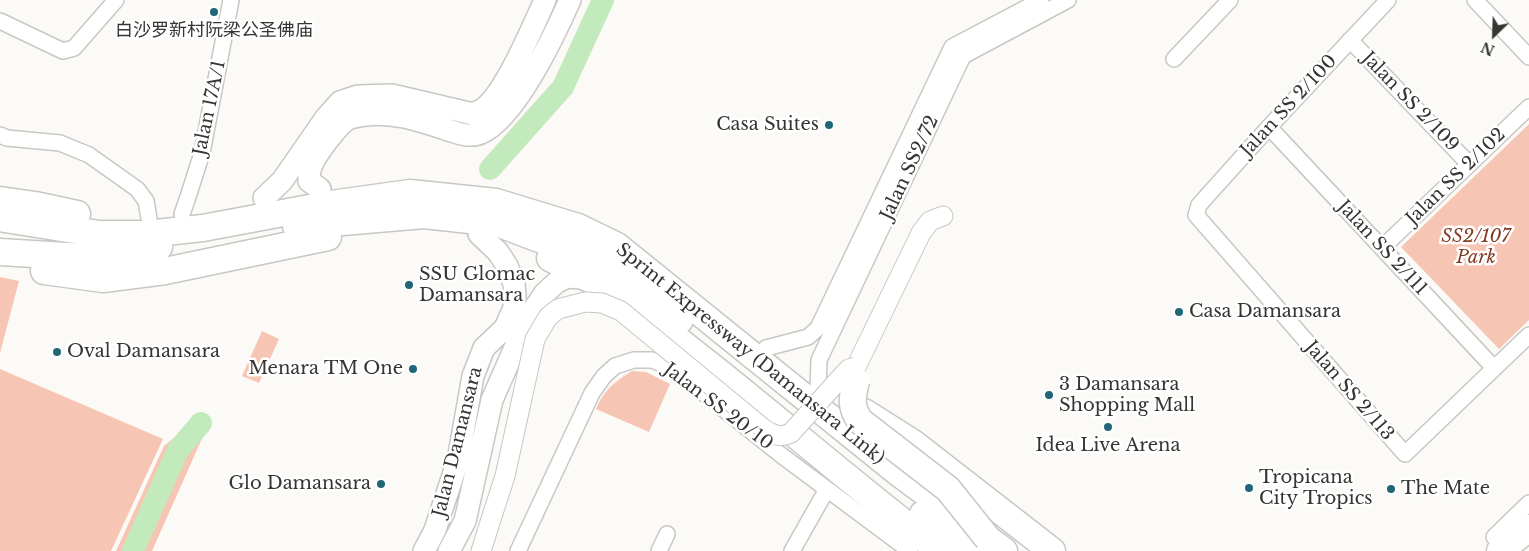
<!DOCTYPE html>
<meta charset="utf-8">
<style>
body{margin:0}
#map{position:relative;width:1529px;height:551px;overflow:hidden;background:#fbfaf7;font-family:"Libre Baskerville",serif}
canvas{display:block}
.north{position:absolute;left:1469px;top:10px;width:50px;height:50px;-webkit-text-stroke:4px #fff;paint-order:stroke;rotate:204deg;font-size:14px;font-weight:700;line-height:20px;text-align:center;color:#363534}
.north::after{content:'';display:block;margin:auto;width:18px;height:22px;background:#363534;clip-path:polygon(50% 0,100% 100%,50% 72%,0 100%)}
</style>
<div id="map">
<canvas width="1529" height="551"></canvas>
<div class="north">N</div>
</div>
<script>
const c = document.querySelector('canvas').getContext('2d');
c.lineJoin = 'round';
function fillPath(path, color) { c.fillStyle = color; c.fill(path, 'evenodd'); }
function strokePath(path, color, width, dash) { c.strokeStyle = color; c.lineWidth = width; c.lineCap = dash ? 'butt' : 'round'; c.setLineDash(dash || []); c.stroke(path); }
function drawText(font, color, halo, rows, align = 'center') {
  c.font = font + ' "Libre Baskerville","Noto Sans SC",serif'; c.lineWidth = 5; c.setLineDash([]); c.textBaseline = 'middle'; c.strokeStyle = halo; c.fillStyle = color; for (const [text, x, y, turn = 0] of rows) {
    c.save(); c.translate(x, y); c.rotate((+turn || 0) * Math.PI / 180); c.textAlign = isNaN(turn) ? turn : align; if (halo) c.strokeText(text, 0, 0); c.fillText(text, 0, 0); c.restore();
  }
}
const green = new Path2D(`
 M1529 124V320L1499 349 1401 247Z
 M0 277 19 281 0 353Z
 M262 331 279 339 259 383 242 376Z
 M0 369 163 439 111 551H0Z
 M632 371 646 372 670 384 649 432 596 409C603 391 615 381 632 371Z
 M187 427 204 434 152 551H116L164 446Z`);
const river = new Path2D(`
 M490 169 563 87 603 0
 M133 551 178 450 201 423`);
const minor = new Path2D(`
 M1388 0 1269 127 1199 205 1196 215 1405 454 1529 335
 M1475 0 1529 57
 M0 21 63 51 74 48 116 0
 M1350 40 1469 164
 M1174 59 1230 0
 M1269 127 1494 368
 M0 135 7 138 60 143 89 155 137 189 146 201 149 218
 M182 214 188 197 202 153 231 0
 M1382 248 1529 107
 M766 348 808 337 818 328 952 47 1041 0
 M818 390 819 360 963 56 1068 0
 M1494 537 1529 503
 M518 551 592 393 604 376 615 366 634 360H652L672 368 781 455 910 551
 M659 551 667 534
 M792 551 827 489`);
const tertiary = new Path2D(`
 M856 367 921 233 930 221 943 216
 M481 551 493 513`);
const secondary = new Path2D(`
 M320 189 309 181C308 166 318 153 327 141 333 134 340 123 348 119 351 117 356 117 359 116 389 110 419 120 448 130 458 133 470 138 481 133 515 119 555 34 570 0
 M264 198 282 181 325 119 340 102 358 96 392 95 473 114C476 112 480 111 483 109 505 94 533 26 545 0
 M424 551 435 530 458 460 473 376 484 348 505 328 514 308 515 295 514 284 507 266 498 252 479 234
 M449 551 465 521 492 400 528 318 545 293 557 282 568 277 581 278 591 282`);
const motorway = new Path2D(`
 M0 200 35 205 77 214
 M0 218 99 234H146L203 228 331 204 410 193 496 202 578 227 617 246 896 471 1004 551
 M296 226 424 215 497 223 611 266 680 320
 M0 252 83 257 159 247
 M550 258C570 268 591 277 610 290 647 314 681 343 716 370 791 430 864 493 940 551
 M44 271 103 279 165 271 328 237
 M864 412 913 443 1052 551
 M923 514 973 551
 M1500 551 1529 528`);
const tertiaryBridge = new Path2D(`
 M493 513 505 476 535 339 548 317 558 309 585 302 602 303 621 311 764 429C773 435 781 438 791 433L844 374 849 369 856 367`);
const motorwayBridge = new Path2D(`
 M856 381C852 398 850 406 860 421L948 489 988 539`);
const markers = [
 [214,12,5,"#206676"],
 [829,125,5,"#206676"],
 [409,285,5,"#206676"],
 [1179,312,5,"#206676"],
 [57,352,5,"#206676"],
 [413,369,5,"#206676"],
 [1049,395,5,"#206676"],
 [1108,427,5,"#206676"],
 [381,484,5,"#206676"],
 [1249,488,5,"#206676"],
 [1391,489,5,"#206676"]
];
const poiNames = [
 ["白沙罗新村阮梁公圣佛庙",214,31,"center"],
 ["Casa Suites",819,125,"right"],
 ["SSU Glomac",419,275],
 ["Damansara",419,296],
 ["Casa Damansara",1189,312],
 ["Oval Damansara",67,352],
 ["Menara TM One",403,369,"right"],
 ["3 Damansara",1059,385],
 ["Shopping Mall",1059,406],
 ["Idea Live Arena",1108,446,"center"],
 ["Tropicana",1259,478],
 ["City Tropics",1259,499],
 ["Glo Damansara",371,484,"right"],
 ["The Mate",1401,489]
];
const streetNames = [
 ["Jalan SS 2/109",1410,102,46],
 ["Jalan SS 2/100",1289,106,-47],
 ["Jalan 17A/1",210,108,-78],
 ["Jalan SS2/72",910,168,-65],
 ["Jalan SS 2/102",1456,177,-44],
 ["Jalan SS 2/111",1382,248,47],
 ["Sprint Expressway (Damansara Link)",750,354,39],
 ["Jalan SS 2/113",1349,391,49],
 ["Jalan SS 20/10",718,407,37],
 ["Jalan Damansara",458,442,-76]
];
const parkNames = [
 ["SS2/107",1476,237],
 ["Park",1476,258]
];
fillPath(green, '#f7c5b3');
strokePath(river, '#c3eabc', 22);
strokePath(minor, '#c8c7c4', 18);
strokePath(tertiary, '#c8c7c4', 21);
strokePath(secondary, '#c8c7c4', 24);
strokePath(motorway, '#c8c7c4', 29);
strokePath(minor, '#fff', 15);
strokePath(tertiary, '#fff', 19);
strokePath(secondary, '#fff', 21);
strokePath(motorway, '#fff', 26);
strokePath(tertiaryBridge, '#c8c7c4', 21, []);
strokePath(motorwayBridge, '#c8c7c4', 29, []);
strokePath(tertiaryBridge, '#fff', 19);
strokePath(motorwayBridge, '#fff', 26);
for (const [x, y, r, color] of markers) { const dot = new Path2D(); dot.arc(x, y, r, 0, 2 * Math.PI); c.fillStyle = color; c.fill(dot); strokePath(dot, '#fff', 2); }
drawText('18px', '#363534', '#fff', poiNames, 'left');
drawText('18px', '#363534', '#fff', streetNames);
drawText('italic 18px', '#833d24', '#fff', parkNames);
</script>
